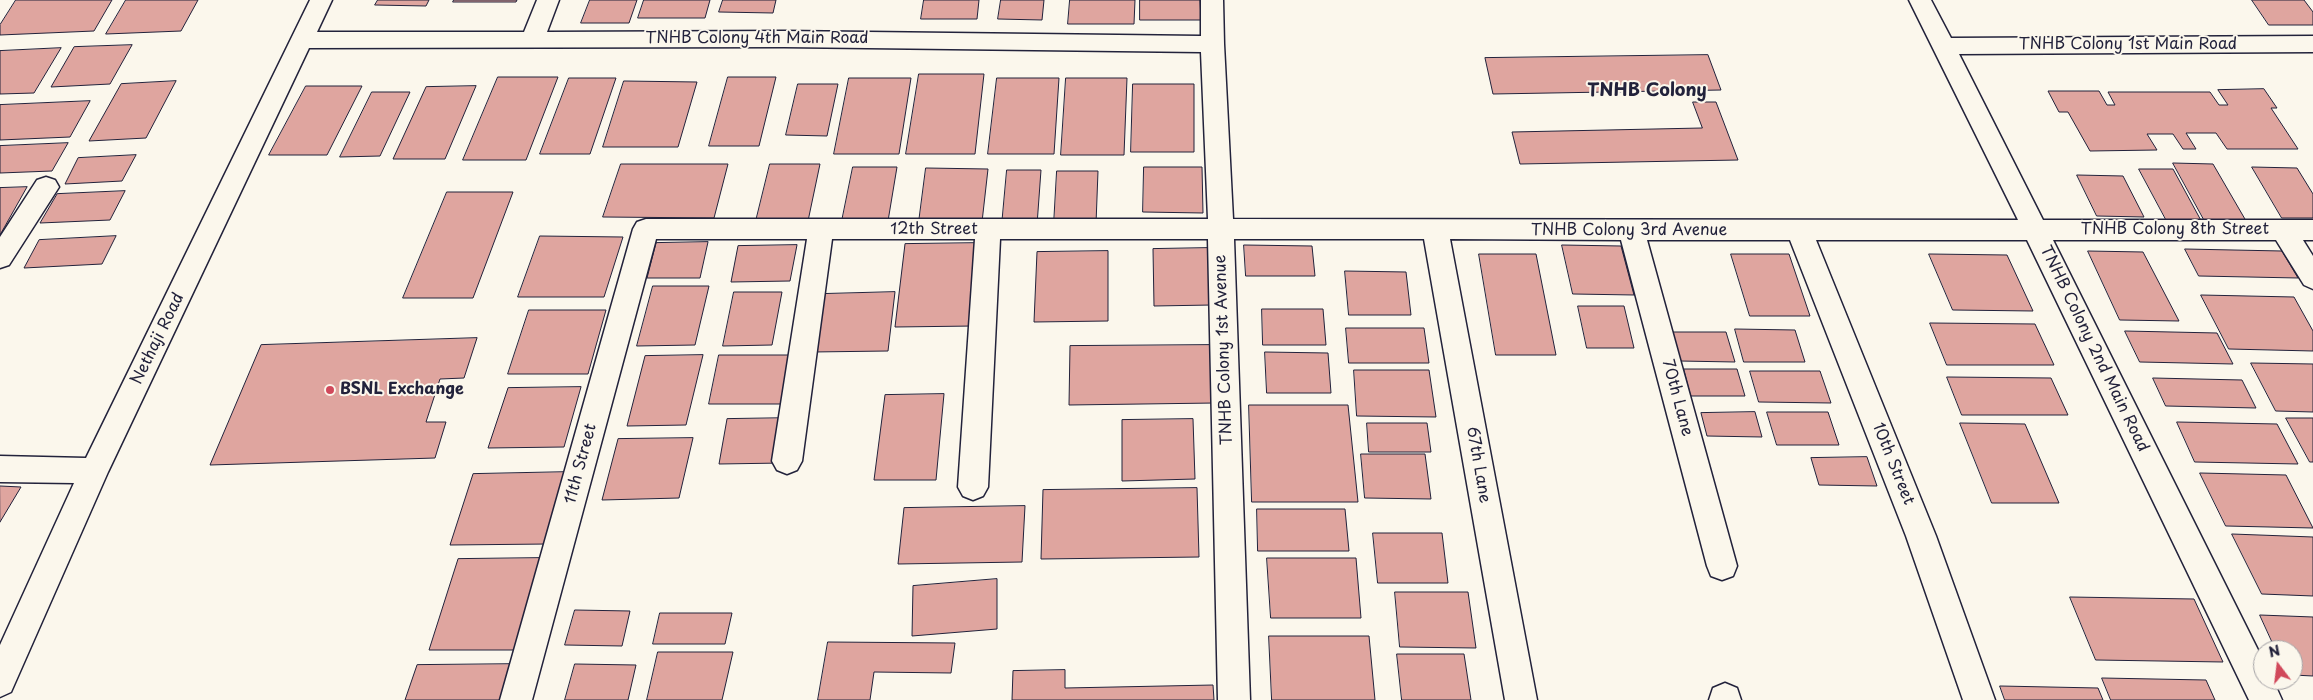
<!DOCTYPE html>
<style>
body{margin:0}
#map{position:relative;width:2313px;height:700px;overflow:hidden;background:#fbf7ec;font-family:"Playpen Sans",sans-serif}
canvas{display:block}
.north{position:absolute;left:2253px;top:640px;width:50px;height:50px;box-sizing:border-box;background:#fbf7ec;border:1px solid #a4a2a5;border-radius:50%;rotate:345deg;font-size:14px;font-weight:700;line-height:20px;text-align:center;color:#22223b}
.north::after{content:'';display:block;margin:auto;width:18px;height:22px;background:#d1495b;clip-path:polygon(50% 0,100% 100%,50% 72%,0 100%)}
</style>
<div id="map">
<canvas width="2313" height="700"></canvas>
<div class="north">N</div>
</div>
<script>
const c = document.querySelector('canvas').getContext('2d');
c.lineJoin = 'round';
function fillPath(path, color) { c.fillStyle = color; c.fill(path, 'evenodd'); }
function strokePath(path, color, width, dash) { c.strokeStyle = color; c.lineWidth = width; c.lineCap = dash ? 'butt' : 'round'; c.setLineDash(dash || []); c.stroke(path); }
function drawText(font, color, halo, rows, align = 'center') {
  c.font = font + ' "Playpen Sans",sans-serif'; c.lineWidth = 4; c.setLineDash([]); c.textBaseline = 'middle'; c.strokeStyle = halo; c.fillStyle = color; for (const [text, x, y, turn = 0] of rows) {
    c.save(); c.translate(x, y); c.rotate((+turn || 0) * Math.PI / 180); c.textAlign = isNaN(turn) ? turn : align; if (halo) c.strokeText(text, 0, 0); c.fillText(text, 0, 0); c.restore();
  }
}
const building = new Path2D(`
 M16 0H112L94 31 0 35V25Z
 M126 0H198L181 31 106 34Z
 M378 0H429L426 6 375 5Z
 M454 0H517L516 2H453Z
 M590 0H637L629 23H581Z
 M644 0H710L705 18H638Z
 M723 0H776L773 13 719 12Z
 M924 0H979L977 19H921Z
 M1001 0H1044L1042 20 998 19Z
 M1070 0H1135L1134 24H1068Z
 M1140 0H1200L1201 20H1140Z
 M2252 0H2304L2313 12V25H2269Z
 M132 45 110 84 51 87 74 47Z
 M61 48 34 93 0 94V51Z
 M1708 55 1721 90 1493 94 1485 58Z
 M919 74H984L975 154H906Z
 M498 77H558L526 160H463Z
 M728 77H776L759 146H709Z
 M569 78H616L590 154H540Z
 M849 78H911L899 154H834Z
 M997 78H1059L1054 154H988Z
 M1066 78H1127L1124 155H1061Z
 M176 81 146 138 89 141 121 84Z
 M624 81 697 82 678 147H603Z
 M798 84H838L827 136 786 135Z
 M1133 84H1194V152H1131Z
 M306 86H362L327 155H269Z
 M476 86 445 159H393L426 87Z
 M2264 89 2277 108H2271L2298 149H2227L2216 133H2186L2196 149H2183L2173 134H2147L2157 150 2090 151 2068 112H2059L2048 91H2099L2107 105H2115L2108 92H2210L2219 105H2228L2218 90Z
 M372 92H410L380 156 340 157Z
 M90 101 70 137 0 140V105Z
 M1693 102H1716L1738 160 1520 164 1512 132 1702 128Z
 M68 143 52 171 0 173V146Z
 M136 155 122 181 65 184 78 158Z
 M2173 163 2213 164 2249 226 2207 225Z
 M621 164H728L714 218 603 217Z
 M770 164H820L808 221H756Z
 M853 167H897L888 221H842Z
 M1144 167H1202L1203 213 1143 212Z
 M2252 167 2297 168 2313 194V218H2282Z
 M926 168 988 169 982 222H919Z
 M2139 169H2173L2204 226 2169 225Z
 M1007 170H1041L1037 225H1002Z
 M1057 171H1098L1096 224H1054Z
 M2077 175 2123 176 2144 217 2097 216Z
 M27 187 0 235V188Z
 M125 191 110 220 40 223 57 194Z
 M447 192H513L473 298H403Z
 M116 236 102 264 24 268 39 240Z
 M540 236 623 237 604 297H518Z
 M708 242 700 278H647L656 243Z
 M981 243 974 326 895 327 905 244Z
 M797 245 790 281 731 282 738 246Z
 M1244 245 1312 246 1315 276H1246Z
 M1562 245 1621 246 1634 295 1573 294Z
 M1209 248 1212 305 1154 306 1153 249Z
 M2185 249 2282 251 2298 278 2199 276Z
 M1108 251V321L1034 322 1037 252Z
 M2088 251 2143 252 2179 321 2120 320Z
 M1479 254H1536L1556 355H1496Z
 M1731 254H1789L1810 316H1750Z
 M1929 254 2007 255 2033 311 1953 310Z
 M1345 271 1406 272 1411 315H1349Z
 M653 286H709L695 345 637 346Z
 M734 292H782L772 345 723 346Z
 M895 292 888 351 812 352 822 294Z
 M2201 295 2294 297 2313 331V351L2229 349Z
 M1578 306H1624L1634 348H1587Z
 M1262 309H1323L1326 345H1263Z
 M529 310H606L588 374H508Z
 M1930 323 2035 324 2054 365H1947Z
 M1346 328H1424L1429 363H1349Z
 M1735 329 1795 330 1805 362H1744Z
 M2125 331 2217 333 2233 364 2140 362Z
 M1671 332H1726L1735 362 1679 361Z
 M477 338 464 378 440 379 426 422H446L435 458 210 465 261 345Z
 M1212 345 1215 403 1069 405 1070 346Z
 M1265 352 1328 353 1331 393H1267Z
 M703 355 686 425 627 426 645 356Z
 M719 355H790L781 404H709Z
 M2251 363 2313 364V412L2276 411Z
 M1684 369H1737L1745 396H1691Z
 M1354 370H1429L1436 417 1357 416Z
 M1750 371H1820L1831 403 1759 402Z
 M1947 377 2051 378 2068 415H1962Z
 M2153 378 2242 380 2256 408 2166 406Z
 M581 387 564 447 488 448 508 388Z
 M944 394 936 480H874L885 395Z
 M1249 405H1348L1358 502H1252Z
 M1755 412 1762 437 1707 436 1701 413Z
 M1767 412H1828L1839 445H1777Z
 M791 418 783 463 719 464 727 419Z
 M2286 418H2313V462H2310Z
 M1193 419 1195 479 1122 481V420Z
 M2177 422 2277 424 2298 464 2195 462Z
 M1367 423H1427L1431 452H1369Z
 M1960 423 2025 424 2059 503H1992Z
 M693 438 679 498 602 500 618 439Z
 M1361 454H1425L1431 499 1365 498Z
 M1867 457 1877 486 1819 485 1811 458Z
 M569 472 548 544 450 545 473 474Z
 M2200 473 2286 475 2313 528 2226 526Z
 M0 486 21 487 0 522Z
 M1197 488 1199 557 1041 559 1043 490Z
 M1025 506 1022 562 898 564 904 508Z
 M1257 509H1345L1349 551H1258Z
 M1373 533H1442L1448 583H1378Z
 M2232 534 2313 537V596L2262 594Z
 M541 558 515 650H429L458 559Z
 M1267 558H1356L1361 618H1271Z
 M997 579V629L912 636 913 586Z
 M1395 592H1468L1476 648 1400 647Z
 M2070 597 2194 599 2223 662 2096 660Z
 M575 610 630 611 622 646 565 645Z
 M660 613H732L725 644H653Z
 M2260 615 2313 617V676L2293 675V650H2276Z
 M1269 636H1369L1375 700H1272Z
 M828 642 955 643 951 673 874 672 870 700H818Z
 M658 652H733L722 700H647Z
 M1397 654H1464L1471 700H1402Z
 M520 664 510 700H405L417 665Z
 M575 664 636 665 628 700H565Z
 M1065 670V688L1213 685 1214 700H1012L1013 671Z
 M2102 678 2206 680 2215 700H2111Z
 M2000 686 2098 688 2103 700H2005Z`);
const minor = new Path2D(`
 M310 0H332L317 32H524L537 0H559L547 32 784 31 1201 36V0H1223L1224 44 1233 219 2018 220 1909 0H1931L1951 38 2313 36V52L1959 54 2043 220H2313V240H2303L2313 256V289L2304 285 2276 240H2053L2263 660V680H2273L2282 700H2249L2027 240H1816L1936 536 1995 700H1963L1906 536 1790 240H1647L1737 566 1733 576 1722 580 1711 576 1707 566 1621 240 1450 239 1537 700H1505L1424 239H1234L1250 700H1218L1208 239H1000L988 487 983 496 973 500 963 496 958 487 975 239H832L802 461 797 470 787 474 777 470 772 461 807 239H656L532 700H500L633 229 637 222 646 219H1208L1201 52 784 47 309 48 108 472 11 692 0 697V645L74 483 0 482V456L86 458Z
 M46 177 55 180 59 187 9 265 0 268V237L37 180Z
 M1725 683 1737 688 1741 700H1709L1713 688Z`);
const markers = [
 [330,390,5,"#d1495b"]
];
const streetNames = [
 ["TNHB Colony 4th Main Road",757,39],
 ["TNHB Colony 1st Main Road",2128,45],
 ["12th Street",934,230],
 ["TNHB Colony 8th Street",2175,230],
 ["TNHB Colony 3rd Avenue",1629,231],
 ["Nethaji Road",158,339,-64],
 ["TNHB Colony 2nd Main Road",2094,349,64],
 ["TNHB Colony 1st Avenue",1224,350,-92],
 ["70th Lane",1677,398,75],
 ["11th Street",581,464,-75],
 ["10th Street",1893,464,68],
 ["67th Lane",1478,465,80]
];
const poiNames = [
 ["BSNL Exchange",340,390]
];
const neighbourhoodNames = [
 ["TNHB Colony",1647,91]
];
fillPath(building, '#dfa59f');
strokePath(building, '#22223b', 1);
strokePath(minor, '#22223b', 3);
fillPath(minor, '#fbf7ec');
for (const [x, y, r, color] of markers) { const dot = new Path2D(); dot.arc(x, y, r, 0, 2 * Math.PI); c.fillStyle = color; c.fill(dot); strokePath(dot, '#fbf7ec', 2); }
drawText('16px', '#22223b', '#fbf7ec', streetNames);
drawText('bold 16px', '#22223b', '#fbf7ec', poiNames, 'left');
drawText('bold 18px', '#22223b', '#fbf7ec', neighbourhoodNames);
</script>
